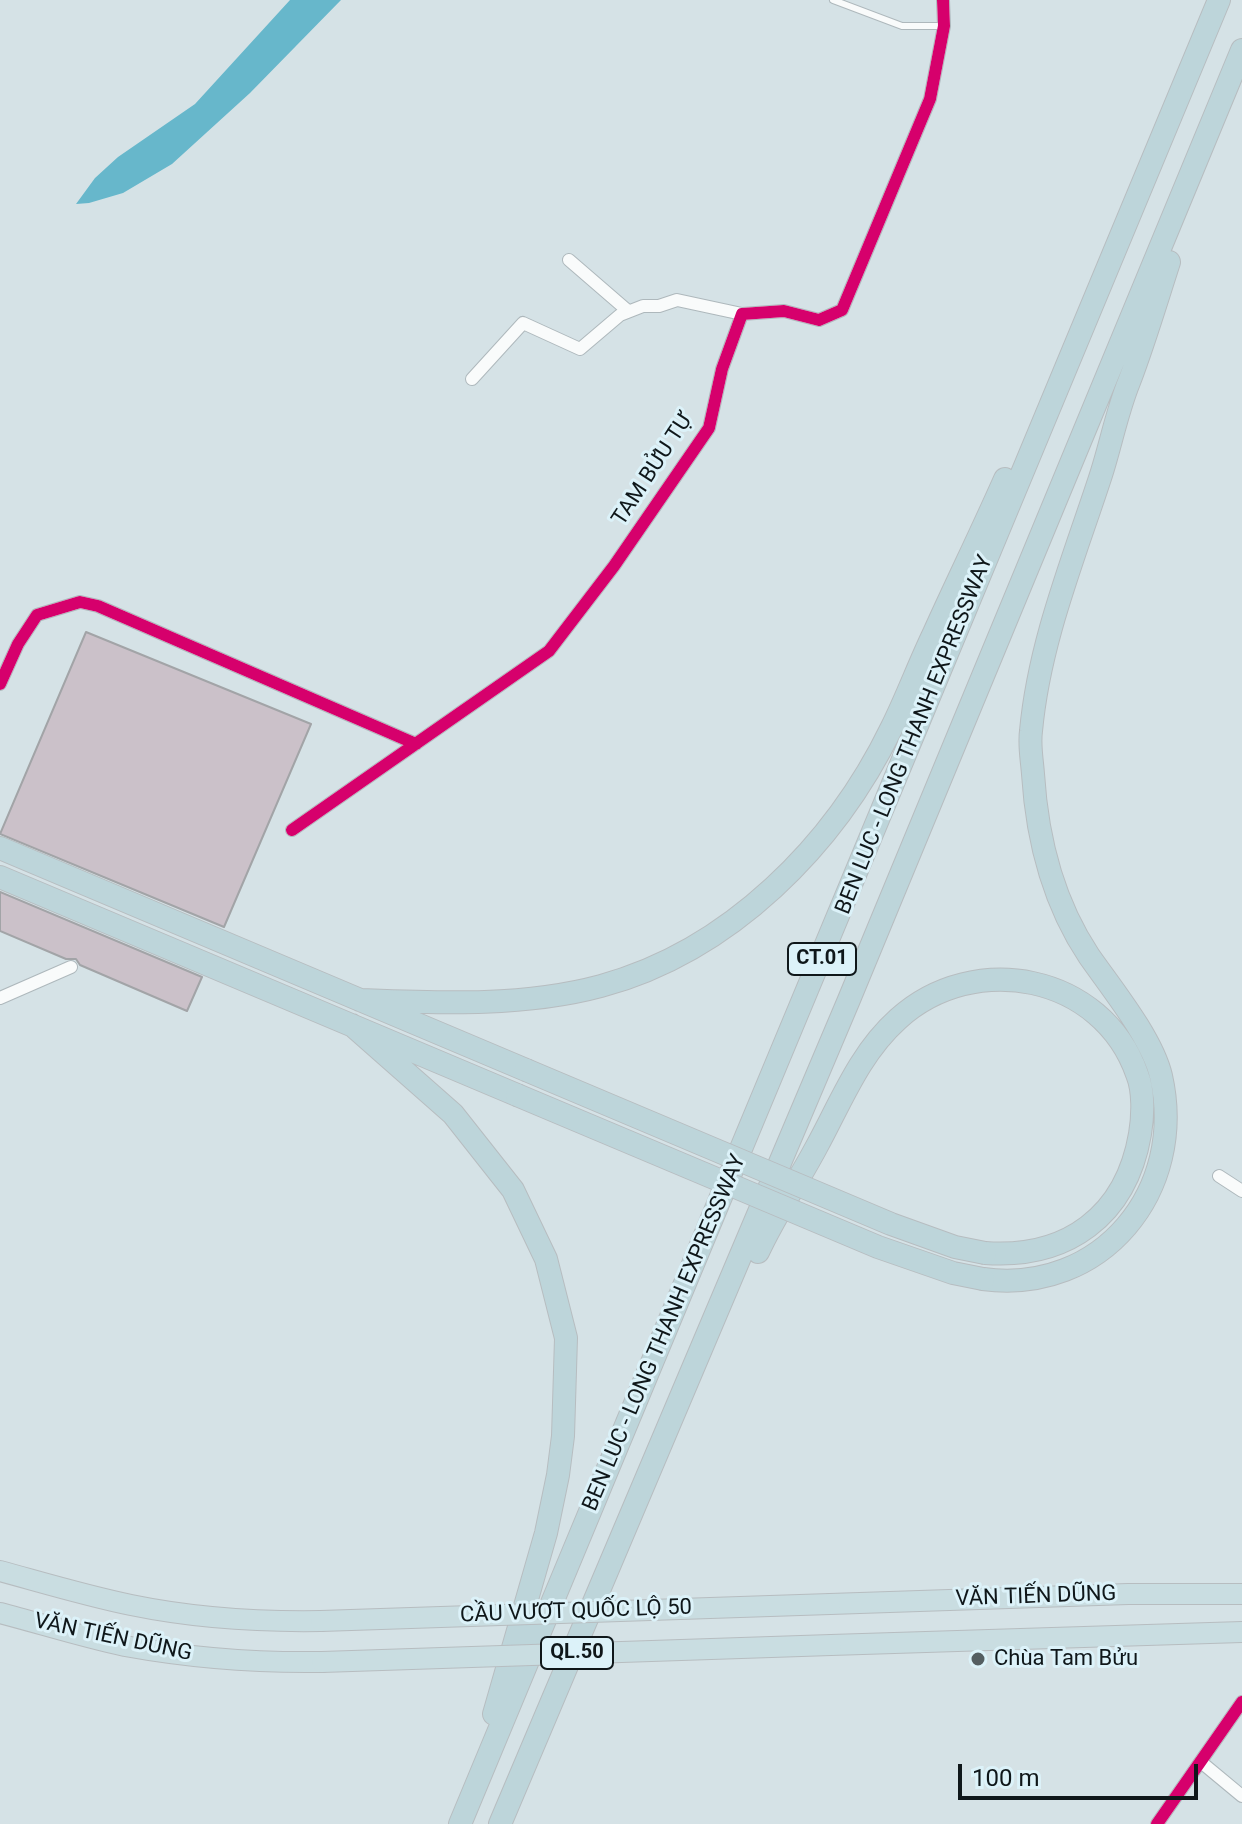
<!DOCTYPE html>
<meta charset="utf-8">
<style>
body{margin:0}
#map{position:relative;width:1242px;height:1824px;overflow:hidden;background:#d5e2e6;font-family:Roboto,sans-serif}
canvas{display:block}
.scale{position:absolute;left:958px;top:1764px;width:240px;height:36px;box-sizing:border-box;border:4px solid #0f171a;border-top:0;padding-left:10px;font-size:24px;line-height:28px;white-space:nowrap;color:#0f171a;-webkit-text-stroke:6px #dcf2f9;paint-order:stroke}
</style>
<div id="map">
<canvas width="1242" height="1824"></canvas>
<div class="scale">100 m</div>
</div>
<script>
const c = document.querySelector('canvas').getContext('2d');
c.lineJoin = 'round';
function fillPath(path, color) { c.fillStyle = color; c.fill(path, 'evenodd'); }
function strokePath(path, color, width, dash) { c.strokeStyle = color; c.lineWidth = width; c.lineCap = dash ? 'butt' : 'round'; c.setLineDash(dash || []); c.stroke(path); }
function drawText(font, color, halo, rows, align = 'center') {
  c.font = font + ' Roboto,sans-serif'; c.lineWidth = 6; c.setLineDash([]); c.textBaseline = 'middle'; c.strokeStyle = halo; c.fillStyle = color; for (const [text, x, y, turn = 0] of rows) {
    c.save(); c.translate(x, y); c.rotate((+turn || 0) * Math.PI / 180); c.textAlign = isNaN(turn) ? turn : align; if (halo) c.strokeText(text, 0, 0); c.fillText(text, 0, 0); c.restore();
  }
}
const water = new Path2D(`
 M290 0H341L250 93 172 164 123 193 89 203 76 204 95 178 118 157 195 104Z`);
const building = new Path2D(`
 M86 632 311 724 224 927 0 834Z
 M0 892 202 977 187 1011 80 965 76 959H66L0 931Z`);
const service = new Path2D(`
 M833 0 902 26H944`);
const minor = new Path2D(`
 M569 260 628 311
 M472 379 523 323 580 349 620 315 643 306H659L677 300 742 314
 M0 684 18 644 37 615 80 602 98 606 416 744
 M292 830 549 651 614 566 709 428 722 369 742 314 784 311 819 320 842 310 930 99 944 26 943 0
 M0 998 71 967
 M1219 1176 1242 1191
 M1201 1762 1242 1796
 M1157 1824 1242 1702`);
const trunk = new Path2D(`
 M0 1571C44 1583 87 1596 131 1605 194 1618 257 1622 321 1621
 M830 1604 1128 1594H1242
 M0 1613C42 1624 83 1637 125 1646 191 1658 256 1663 322 1662
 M831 1645 1242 1632`);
const motorway = new Path2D(`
 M0 848 526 1070
 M0 877 517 1095
 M360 1000C439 1003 523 1007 601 986 730 951 835 845 892 727 907 697 919 664 934 633 957 582 982 531 1005 479
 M352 1025 453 1114 513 1190 546 1259 566 1338 563 1436 558 1475 546 1533 494 1714
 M758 1252C775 1215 798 1182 817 1146 841 1102 859 1054 898 1019 974 950 1102 974 1137 1074 1144 1091 1143 1116 1140 1134 1126 1216 1067 1259 985 1253
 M983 1279C1102 1295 1187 1190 1161 1076 1152 1038 1112 989 1089 956 1053 902 1037 838 1033 774 1032 760 1029 745 1031 731 1039 644 1072 563 1099 481 1110 449 1116 414 1129 382 1144 343 1156 302 1169 262
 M460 1824 1219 0
 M500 1824 848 1002 1242 50`);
const trunkBridge = new Path2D(`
 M321 1621 830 1604
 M322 1662 831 1645`);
const motorwayBridge = new Path2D(`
 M526 1070 891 1224 955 1247 985 1253
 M517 1095 878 1247 953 1273 983 1279`);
const cycleway = new Path2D(`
 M0 684 18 644 37 615 80 602 98 606 416 744
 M292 830 549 651 614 566 709 428 722 369 742 314 784 311 819 320 842 310 930 99 944 26 943 0
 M1157 1824 1242 1702`);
const markers = [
 [978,1659,8,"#545e61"]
];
const shields = [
 [822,959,68],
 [577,1653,72]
];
const shieldNames = [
 ["CT.01",822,959],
 ["QL.50",577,1653]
];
const streetNames = [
 ["TAM BỬU TỰ",653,470,-57],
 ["BEN LUC - LONG THANH EXPRESSWAY",915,735,-68],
 ["BEN LUC - LONG THANH EXPRESSWAY",665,1333,-67],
 ["VĂN TIẾN DŨNG",1036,1597,-2],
 ["CẦU VƯỢT QUỐC LỘ 50",576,1612,-2],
 ["VĂN TIẾN DŨNG",113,1638,12]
];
const poiNames = [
 ["Chùa Tam Bửu",994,1659]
];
fillPath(water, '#67b7cb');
fillPath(building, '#cbc1c9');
strokePath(building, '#a2a4a7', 2);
strokePath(service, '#aeb8bc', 8);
strokePath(minor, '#aeb8bc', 14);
strokePath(trunk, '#b7bdc0', 22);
strokePath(motorway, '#b7bdc0', 24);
strokePath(service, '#f9fbfb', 6);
strokePath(minor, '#f9fbfb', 12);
strokePath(trunk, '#c9dde1', 20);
strokePath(motorway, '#bdd5da', 22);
strokePath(trunkBridge, '#b7bdc0', 22, []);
strokePath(motorwayBridge, '#b7bdc0', 24, []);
strokePath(trunkBridge, '#c9dde1', 20);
strokePath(motorwayBridge, '#bdd5da', 22);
strokePath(cycleway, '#d6006c', 12);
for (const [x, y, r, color] of markers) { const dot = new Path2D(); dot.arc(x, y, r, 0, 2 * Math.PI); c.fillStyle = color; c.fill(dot); strokePath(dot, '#dcf2f9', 3); }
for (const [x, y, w] of shields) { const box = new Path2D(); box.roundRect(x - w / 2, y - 16, w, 32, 6); c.fillStyle = '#dcf2f9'; c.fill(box); strokePath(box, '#0f171a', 2); }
drawText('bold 20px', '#0f171a', null, shieldNames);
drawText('22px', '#0f171a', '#dcf2f9', streetNames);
drawText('22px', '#0f171a', '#dcf2f9', poiNames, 'left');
</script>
